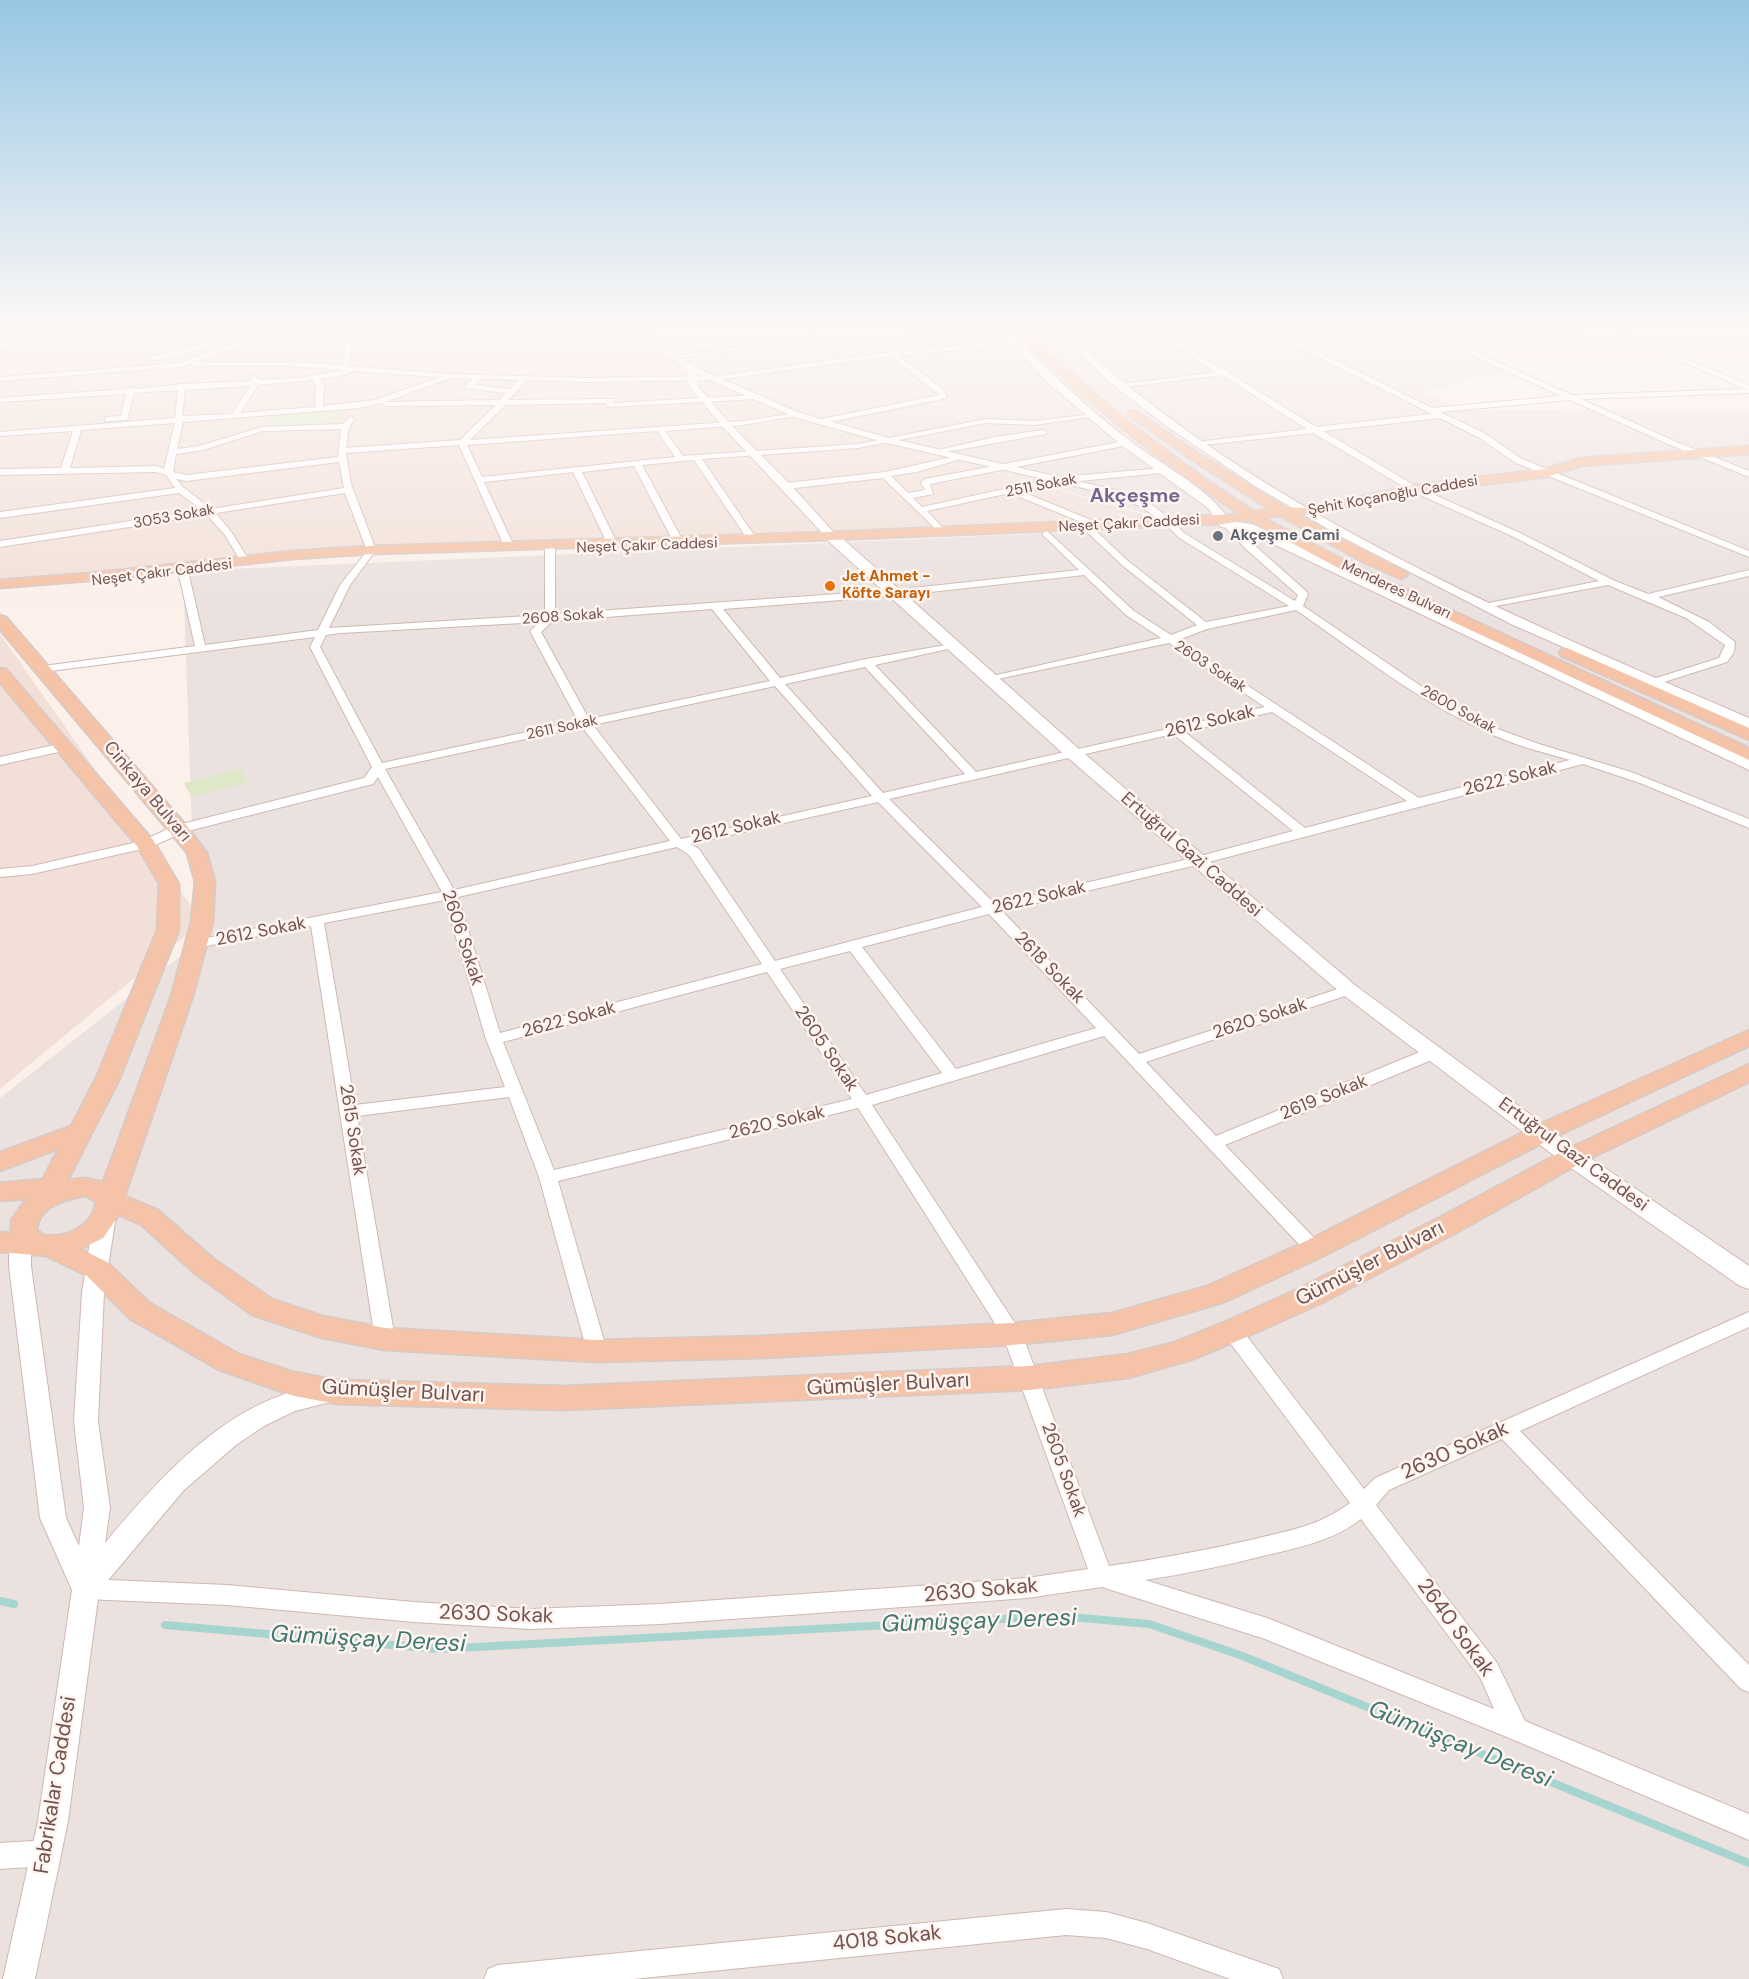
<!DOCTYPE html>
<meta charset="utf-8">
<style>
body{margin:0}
canvas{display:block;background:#fbf0ea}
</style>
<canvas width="1749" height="1979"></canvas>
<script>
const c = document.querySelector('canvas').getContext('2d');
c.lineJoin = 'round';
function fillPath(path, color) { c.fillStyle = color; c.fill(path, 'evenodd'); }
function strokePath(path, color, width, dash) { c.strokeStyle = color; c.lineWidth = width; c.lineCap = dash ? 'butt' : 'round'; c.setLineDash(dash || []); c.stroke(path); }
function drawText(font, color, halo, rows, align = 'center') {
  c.font = font + ' "DM Sans",sans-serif'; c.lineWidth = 5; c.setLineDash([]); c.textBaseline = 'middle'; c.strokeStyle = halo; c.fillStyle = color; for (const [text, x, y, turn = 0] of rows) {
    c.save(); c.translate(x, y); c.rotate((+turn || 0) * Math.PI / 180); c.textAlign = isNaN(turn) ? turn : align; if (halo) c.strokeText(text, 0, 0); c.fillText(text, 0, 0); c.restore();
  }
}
const residential = new Path2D(`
 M0 329H643L674 357 771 404 887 440 1169 522 612 543 600 539 397 544 371 550 0 583Z
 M0 634 202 922 0 1089Z`);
const industrial = new Path2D(`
 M966 329H1581L1592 334 1480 346 1507 368 1421 393 1467 410 1749 409V1979H0V1098L196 944 183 571 1193 527 797 415 674 357Z`);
const green = new Path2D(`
 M338 410 342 413 339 422 334 424 268 427 272 416Z
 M240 769 248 783 191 797 184 783Z`);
const stream = new Path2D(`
 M0 1601 14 1604
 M165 1625 438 1649 1059 1616 1149 1624 1240 1655 1749 1863`);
const minor = new Path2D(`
 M192 329H214L0 348V344Z
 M218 329H224L223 337C211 347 160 366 145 358L193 347 217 336Z
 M313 329H326L248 343 196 362H291L342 365 345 342 338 329H344L352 342 349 366 448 374 587 378 717 376 892 352 1032 339 1034 342 898 356 942 388 947 398 820 424 816 422 817 420 939 395 891 356 717 380 587 382 526 380 509 400 610 399H613V403L757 395 761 397 757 399 610 407 606 405 607 403 505 405 470 440 743 421 797 413 801 415 743 425 665 431 683 456 858 444 986 419 1034 421 1093 414 1097 416 1034 425 986 423 858 448 702 459 756 538 751 541 748 540 694 460 642 465 683 541 678 544 673 541 634 466 582 472 617 543 612 546 607 543 573 472 484 482 514 546 509 549 504 546 459 445 346 453 351 484 376 550 350 585 329 628 545 615V549L550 546 555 549V614L894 590 1079 570 1044 536 1042 534 1047 531 1134 611 1171 635 1197 625 1122 565 1087 532 1095 530 1128 561 1206 622 1289 606 1178 537 1166 524V520H1172L1184 533 1295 601 1298 595 1247 550 1220 522 1218 520 1223 517 1307 592 1308 594 1303 606 1421 686 1495 728 1539 744 1631 772 1749 819V828L1640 783 1583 764 1201 864 1002 911 1139 1054 1344 987H1354L1357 990 1354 993 1146 1062 1216 1136 1427 1049H1439L1441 1053 1439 1057 1225 1145 1320 1244 1323 1249 1320 1254 1314 1256 1308 1254 1104 1036 872 1105 1022 1334 1109 1566C1158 1559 1207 1550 1255 1539 1291 1530 1319 1526 1350 1503L1225 1336 1222 1331 1225 1326 1232 1324 1239 1326 1364 1489 1375 1478 1749 1312V1327L1520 1431 1749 1665V1692L1741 1689 1502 1439 1389 1490 1376 1505 1497 1663 1525 1721 1749 1814V1840L1507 1737 1265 1639 1102 1587 1027 1598 946 1604 660 1624 530 1629 414 1622 227 1605 85 1599 77 1596 74 1589 77 1582 85 1579 227 1585 414 1602 530 1609 660 1604 946 1584 1027 1578 1088 1569 1003 1336 858 1108 558 1181 607 1351 604 1356 597 1359 590 1356 587 1351 539 1177 509 1097 357 1116 395 1339 392 1344 385 1347 378 1344 375 1339 311 926 196 948 189 944 196 940 442 892 378 777 373 784 184 832 151 847 32 874 0 877V869L32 866 142 841 174 826 364 778 372 767 310 647 315 637 43 672 37 669 43 666 195 646 178 571 183 568 188 571 205 645 318 630 340 585 367 551 345 493 216 513 232 533 249 560 244 563 241 562 225 535 207 515 0 547V541L202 510 179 493 0 518V512L175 488 166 475 156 472 0 475V469L61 468 73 431 0 436V432L175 418 178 390 134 393 127 420 108 421H105V417L121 416 126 394 0 402V398L127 389 131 387 135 389 182 384 252 381 250 377 254 375 259 380 299 378 343 370 291 366H194L191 364 180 367 0 381V377L179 363 245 340ZM353 371 440 377 375 400 323 406 324 386 320 379 345 375ZM450 378 473 379 466 384V388L506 393 500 400 385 402ZM481 379 518 380 510 389 475 385ZM313 380 316 386 315 407 240 413 258 385ZM250 386 232 414 182 416 185 390ZM382 403 385 406 496 405 460 440 346 448 348 432 354 418 350 416 343 424 262 427 199 446 177 449 183 422 359 408ZM175 423 164 469 157 466 70 468 81 430ZM341 429 338 457 186 475 173 472 176 454 203 450 263 431ZM657 431 675 457 482 477 467 445ZM339 462 344 488 211 509 183 487 176 479 186 481ZM1084 575 1126 615 1161 638 992 676 988 677V681L1169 643 1265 707 976 772 875 665 957 647V643L866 659 780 678 723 609 894 596ZM712 609 770 681 589 719 541 632 553 621ZM1296 610C1358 653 1418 701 1487 732 1513 745 1542 752 1570 760L1419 798 1178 640 1207 629ZM540 622 530 631 578 721 382 763 320 647 326 635 341 633ZM865 667 965 774 883 793 785 684ZM775 686 872 796 681 839 593 725ZM1272 712 1407 801 1305 828 1185 732ZM582 727 670 841 454 890 385 769ZM1173 734 1293 831 1193 858 995 904 889 799ZM878 802 982 907 775 961 699 849 690 844ZM677 847 689 855 762 964 500 1033 458 897ZM445 900 486 1039 505 1087 355 1105 324 923ZM989 914 1096 1028 956 1069 862 947ZM850 951 942 1073 866 1095 780 969ZM767 972 852 1099 554 1170 503 1042ZM1361 1519 1481 1679 1494 1709 1267 1618 1145 1580C1185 1574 1223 1566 1263 1556 1297 1548 1333 1541 1361 1519Z
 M664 329H681L642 335 639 333Z
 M1293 329H1299L1301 342 1386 340 1534 329 1531 331 1447 340 1572 395 1745 389 1608 329H1616L1749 385V393L1581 399 1674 441 1749 471V477L1668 444 1570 400 1440 412 1484 433 1522 459 1749 551V557L1516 463 1478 437 1440 418 1323 431 1417 487 1520 533 1613 580 1648 594 1749 570V576L1658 597 1709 622 1735 642 1734 652 1727 662 1658 684H1650V680L1719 658 1725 645 1686 618 1608 585 1485 608V604L1489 603 1599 581 1514 537 1411 491 1313 433 1194 446 1193 444 1197 442 1307 429 1222 375 1119 388V384H1122L1216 372 1166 339 1068 340 1065 338 1097 335 1165 334 1294 342ZM1176 340 1296 346 1432 414 1316 427ZM1438 340 1561 396 1432 408 1308 346Z
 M817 335 819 338 674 359 670 357Z
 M1043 430 1047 432 1046 434 934 454 930 452 995 437Z
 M1125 441 1129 443 1128 445 930 484 933 494 913 498 922 507 1059 477 1164 468 1165 470 1161 473 1059 483 1020 491 1101 524 1103 526 1098 529 1010 493 927 511 947 532 942 535 883 478 786 489 782 486 786 483 885 472 961 455V459L917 472 891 476 908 493 925 490 921 482 925 479Z
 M63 743 69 747 67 750 0 765V757Z
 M47 1840 56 1844 60 1853 56 1862 47 1866 0 1869V1843Z
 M1066 1909 1106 1912 1147 1923 1279 1969 1283 1979H1230L1147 1949 1106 1938 1066 1935 633 1979H484L488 1969 498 1965Z`);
const tertiary = new Path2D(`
 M631 329H640L697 368 800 413 889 438 1116 490 1148 502 1175 522 1169 525 1165 524 1140 506 1109 494 887 443 794 417 697 374 698 386 730 424 790 484 837 536 831 539 827 538 724 428 691 389 687 378 689 371Z
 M104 1214 112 1217 115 1222 104 1293 98 1421 110 1508 105 1543C157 1481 220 1409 302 1389 315 1386 327 1382 338 1386L342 1393 338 1400 295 1411 264 1426 236 1445 184 1490 99 1591 68 1821 35 1979H3L38 1821 72 1590 40 1518 9 1266V1244L15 1225 23 1223 31 1225 34 1231 31 1244V1266L66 1518 79 1546 84 1508 74 1421 82 1293 93 1222 96 1217Z`);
const secondary = new Path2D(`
 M1000 329H1009C1046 369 1086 407 1130 441 1157 462 1215 492 1229 521L1252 524 1749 759V770L1244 530 1221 527 1208 508 1121 445 1046 381Z
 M1055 329H1064C1248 507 1516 618 1749 718V729L1511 624 1342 537 1255 486 1165 425 1108 381Z
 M831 532 836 533 1079 749 1356 986 1580 1151 1749 1266V1289L1740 1286 1564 1163 1342 994 1067 757 826 539 824 536 826 533Z`);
const primary = new Path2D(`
 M1015 329H1025C1095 398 1171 458 1254 511L1269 509 1192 460 1128 415V411H1136L1201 455 1285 507 1307 508 1414 485 1545 469 1580 458 1749 446V454L1581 466 1547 477 1414 493 1300 516 1406 572 1408 575 1401 579 1361 561 1280 516 1264 518 1352 564 1749 748V760L1342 570 1249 520 1223 524 831 540 371 554 293 559 101 580 0 588V580L101 572 293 551 371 546 831 532 1239 514C1186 479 1136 441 1088 400 1062 378 1036 355 1015 329Z
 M0 615 6 617 186 825 207 853 215 882 213 922 193 996 125 1196 158 1210 214 1259 272 1299 323 1316 385 1328 597 1340 761 1336 1012 1323 1112 1313 1207 1286 1304 1242 1533 1127 1749 1030V1046L1551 1139 1324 1256 1225 1302 1112 1335 1012 1345 761 1358 597 1362 385 1350 322 1338 252 1315 194 1273 140 1224 119 1215 103 1238 81 1249 107 1262 150 1303 239 1354 294 1372 337 1380 564 1386 1029 1366 1128 1354 1175 1342 1222 1323 1302 1287 1438 1218 1563 1151 1749 1064V1082L1581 1163 1458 1232 1322 1303 1242 1339 1191 1360 1128 1378 1029 1390 564 1410 337 1404 294 1396 219 1370 130 1319 87 1276 46 1256 0 1252V1232L11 1233V1220L26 1199 0 1201V1183L43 1179 58 1149 0 1171V1152L71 1126 96 1078 157 930 159 884 137 846 0 683V668L6 669 153 840 179 884V930L120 1078 68 1180 86 1178 103 1182 171 996 191 922 195 882 187 853 0 630ZM86 1196 96 1202C92 1227 66 1238 43 1235L37 1229C39 1206 66 1199 86 1196Z
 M1567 648 1749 728V740L1561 656 1559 653 1561 650Z`);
const markers = [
 [1218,536,6,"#6b7280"],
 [830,586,6,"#e8710a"]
];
const farStreetnames = [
 ["2511 Sokak",1041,486,-11],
 ["Şehit Koçanoğlu Caddesi",1393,496,-10],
 ["3053 Sokak",174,517,-10],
 ["Neşet Çakır Caddesi",1129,524,-3],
 ["Neşet Çakır Caddesi",647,546,-2],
 ["Neşet Çakır Caddesi",162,573,-7],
 ["Menderes Bulvarı",1396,590,25],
 ["2608 Sokak",563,617,-4],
 ["2603 Sokak",1210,667,33],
 ["2600 Sokak",1458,710,29],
 ["2611 Sokak",562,728,-12]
];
const farWorshipnames = [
 ["Akçeşme Cami",1230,536]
];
const farFoodnames = [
 ["Jet Ahmet -",842,577],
 ["Köfte Sarayı",842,594]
];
const streetNames = [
 ["2612 Sokak",1210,722,-13],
 ["2622 Sokak",1510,779,-14],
 ["Cinkaya Bulvarı",147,792,50],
 ["2612 Sokak",736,828,-13],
 ["Ertuğrul Gazi Caddesi",1191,855,41],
 ["2622 Sokak",1039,898,-13],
 ["2612 Sokak",261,932,-11],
 ["2606 Sokak",462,938,72],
 ["2618 Sokak",1049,968,46],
 ["2620 Sokak",1260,1019,-18],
 ["2622 Sokak",569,1020,-15],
 ["2605 Sokak",826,1049,56],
 ["2619 Sokak",1324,1098,-22],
 ["2620 Sokak",777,1123,-13],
 ["2615 Sokak",352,1130,81],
 ["Ertuğrul Gazi Caddesi",1573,1155,36],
 ["2605 Sokak",1063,1470,70]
];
const farDistrictnames = [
 ["Akçeşme",1135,497]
];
const nearStreetnames = [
 ["Gümüşler Bulvarı",1370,1264,-27],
 ["Gümüşler Bulvarı",888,1385,-3],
 ["Gümüşler Bulvarı",403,1392,3],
 ["2630 Sokak",1455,1451,-24],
 ["2630 Sokak",981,1591,-5],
 ["2630 Sokak",496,1615,2],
 ["2640 Sokak",1455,1628,54],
 ["Fabrikalar Caddesi",56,1785,-81],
 ["4018 Sokak",887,1939,-6]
];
const nearWaternames = [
 ["Gümüşçay Deresi",979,1622,-2],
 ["Gümüşçay Deresi",368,1640,3],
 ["Gümüşçay Deresi",1460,1745,22]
];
fillPath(residential, '#f2e0d8');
fillPath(industrial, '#ebe1df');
fillPath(green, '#dee8c8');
strokePath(stream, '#a6d5d0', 8);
strokePath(minor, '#cfb8b2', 2);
strokePath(tertiary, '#cfb8b2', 2);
strokePath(secondary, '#d4b8b3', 2);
strokePath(primary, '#d5cbca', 3);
fillPath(minor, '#fff');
fillPath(tertiary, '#fff');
fillPath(secondary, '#fff');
fillPath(primary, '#f5c3a7');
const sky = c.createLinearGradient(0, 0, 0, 606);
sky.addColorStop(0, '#97c7e4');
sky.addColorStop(0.54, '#fdf8f6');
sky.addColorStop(1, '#fdf8f600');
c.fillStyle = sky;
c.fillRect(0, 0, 1749, 606);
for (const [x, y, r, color] of markers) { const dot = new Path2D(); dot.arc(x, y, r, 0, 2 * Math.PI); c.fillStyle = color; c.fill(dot); strokePath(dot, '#fef5f0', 2); }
drawText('15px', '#74524e', '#fef5f0', farStreetnames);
drawText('bold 15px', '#5b616d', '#fef5f0', farWorshipnames, 'left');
drawText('bold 15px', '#c56008', '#fef5f0', farFoodnames, 'left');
drawText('18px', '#74524e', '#fef5f0', streetNames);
drawText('bold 20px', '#776690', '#fef5f0', farDistrictnames);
drawText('21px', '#74524e', '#fef5f0', nearStreetnames);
drawText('italic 24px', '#427872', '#fef5f0', nearWaternames);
</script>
